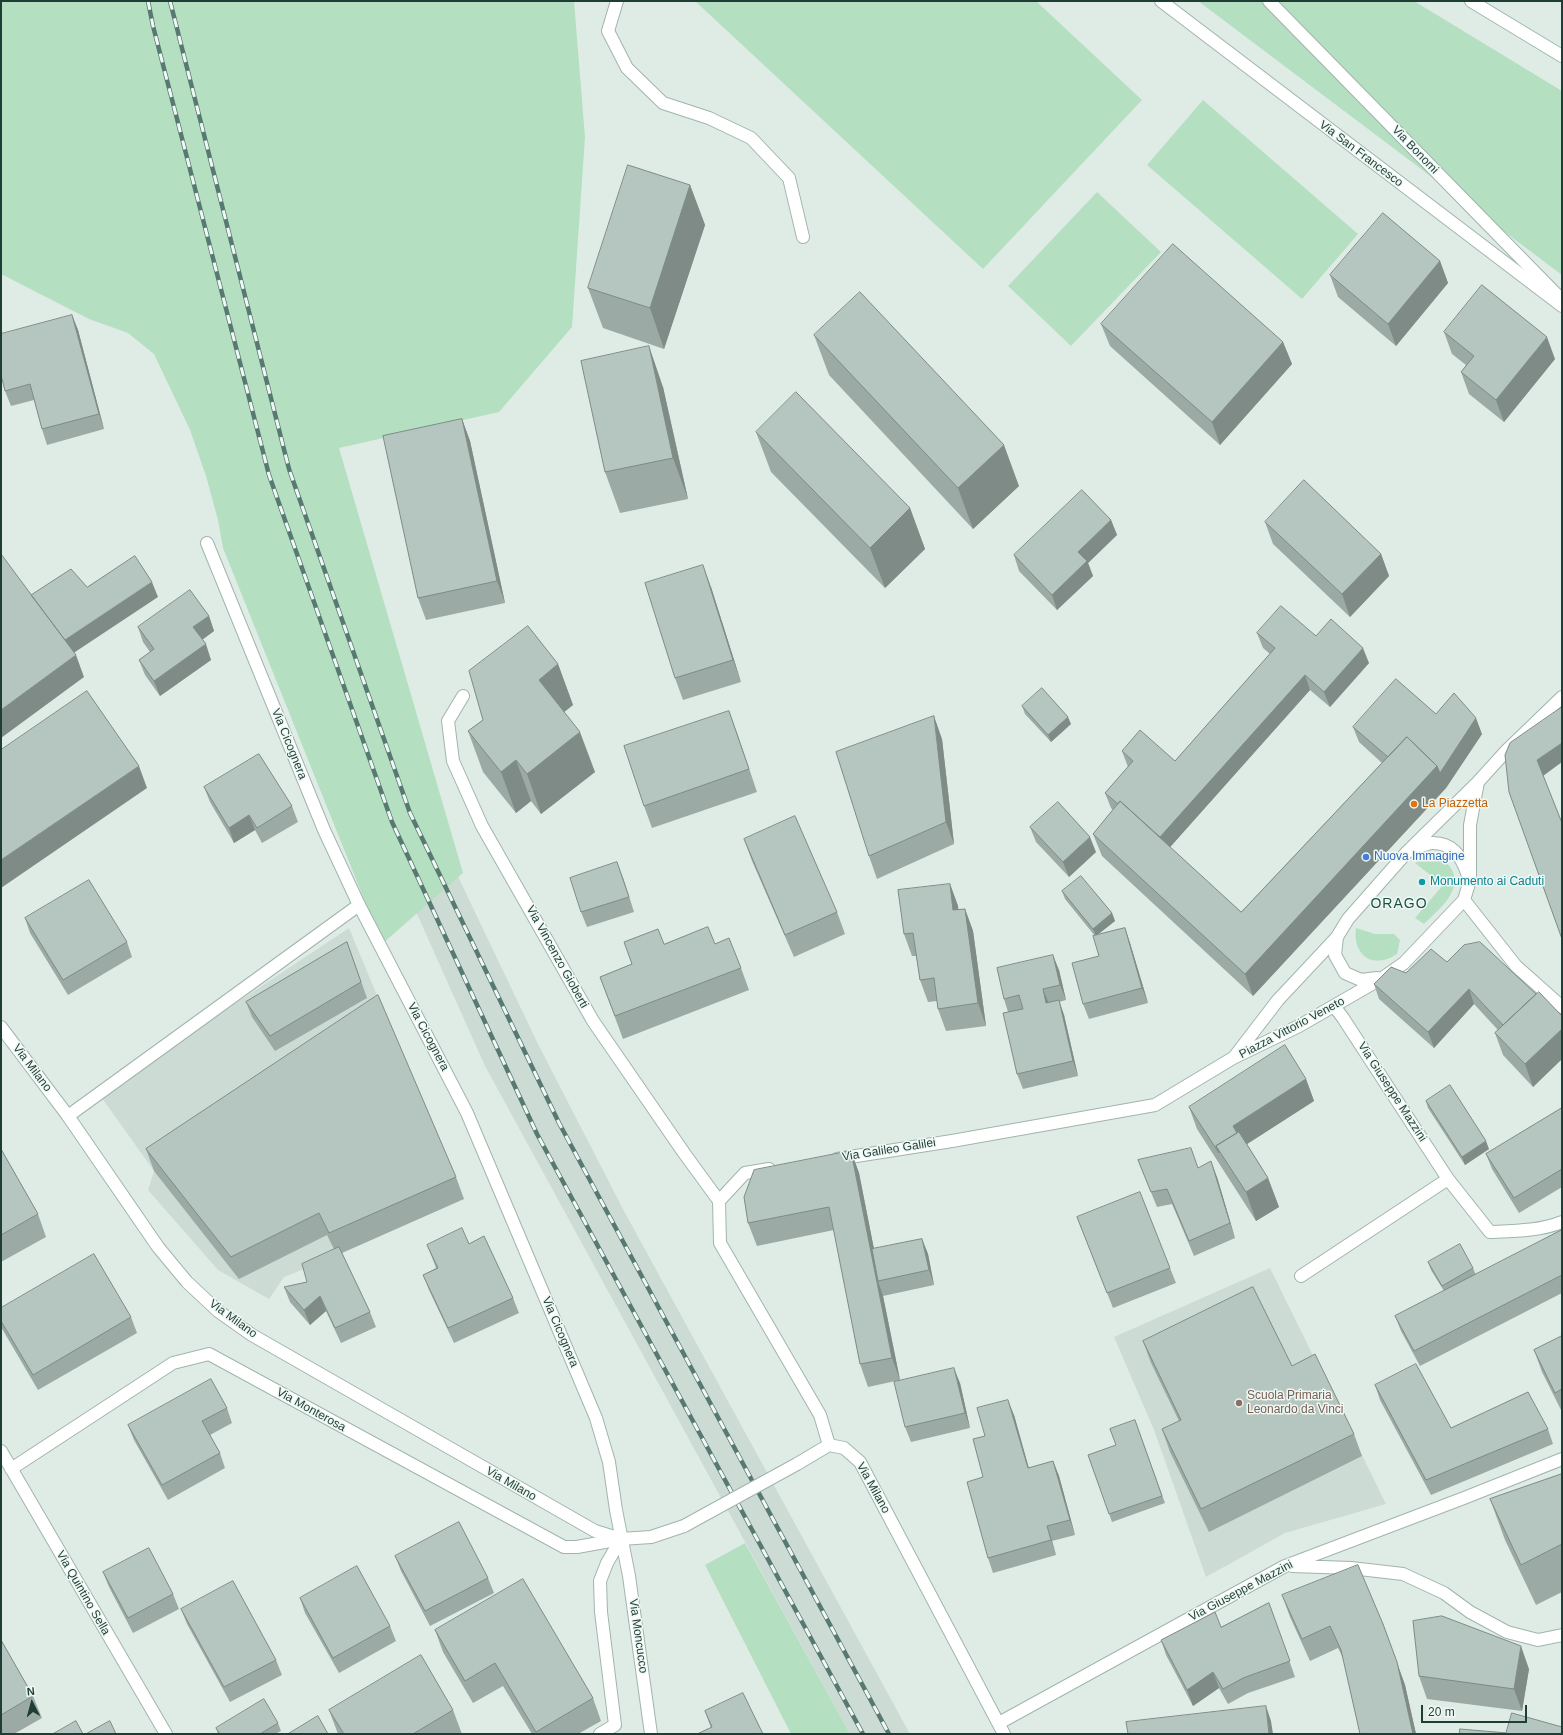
<!DOCTYPE html>
<style>
body{margin:0}
#map{position:relative;width:1563px;height:1735px;overflow:hidden;background:#dfece6;font-family:Helvetica,sans-serif}
canvas{display:block}
.frame{position:absolute;inset:0;border:2px solid #1e3d35;pointer-events:none}
.north{position:absolute;left:12px;top:1683px;width:40px;height:40px;-webkit-text-stroke:3px #eff8f4;paint-order:stroke;rotate:354deg;font-size:11px;font-weight:700;line-height:16px;text-align:center;color:#1e3d35}
.north::after{content:'';display:block;margin:auto;width:14px;height:18px;background:#1e3d35;clip-path:polygon(50% 0,100% 100%,50% 72%,0 100%)}
.scale{position:absolute;left:1421px;top:1705px;width:106px;height:18px;box-sizing:border-box;border:2px solid #1e3d35;border-top:0;padding-left:5px;font-size:12px;line-height:14px;white-space:nowrap;color:#1e3d35;-webkit-text-stroke:3px #eff8f4;paint-order:stroke}
</style>
<div id="map">
<canvas width="1563" height="1735"></canvas>
<div class="frame"></div>
<div class="north">N</div>
<div class="scale">20 m</div>
</div>
<script>
const c = document.querySelector('canvas').getContext('2d');
c.lineJoin = 'round';
function fillPath(path, color) { c.fillStyle = color; c.fill(path, 'evenodd'); }
function strokePath(path, color, width, dash) { c.strokeStyle = color; c.lineWidth = width; c.lineCap = dash ? 'butt' : 'round'; c.setLineDash(dash || []); c.stroke(path); }
function drawText(font, color, halo, rows, align = 'center') {
  c.font = font + ' Helvetica,sans-serif'; c.lineWidth = 3; c.setLineDash([]); c.textBaseline = 'middle'; c.strokeStyle = halo; c.fillStyle = color; for (const [text, x, y, turn = 0] of rows) {
    c.save(); c.translate(x, y); c.rotate((+turn || 0) * Math.PI / 180); c.textAlign = isNaN(turn) ? turn : align; if (halo) c.strokeText(text, 0, 0); c.fillText(text, 0, 0); c.restore();
  }
}
const built = new Path2D(`
 M452 864 538 1044 624 1211 910 1734H850L485 1066 404 885Z
 M349 928 386 1017 337 1256 284 1277 269 1299 218 1270 148 1190 154 1171 99 1094Z
 M1270 1268 1386 1504 1285 1533 1206 1577 1154 1430 1114 1337Z`);
const green = new Path2D(`
 M1 1H574L585 137 572 327 499 412 339 448 463 873 382 944 223 548 218 520 206 476 190 430 154 354 128 333 89 319 1 274Z
 M695 1H1036L1142 100 983 269Z
 M1198 1H1414L1562 91V275Z
 M1203 100 1358 234 1302 299 1147 165Z
 M1097 192 1161 252 1071 346 1008 286Z
 M1434 857C1443 860 1449 863 1453 872 1461 893 1437 911 1424 924L1415 918 1443 885 1415 863 1424 858Z
 M1356 928 1375 934H1394L1400 940 1397 954C1374 970 1352 956 1356 928Z
 M745 1543 850 1734H791L705 1565Z`);
const service = new Path2D(`
 M617 1 608 31 627 68 663 103 709 118 751 138 789 178 803 237
 M1161 1 1562 306
 M68 1116 359 905
 M600 1734 615 1725 601 1612 600 1581 607 1563 621 1539`);
const minor = new Path2D(`
 M1269 1 1562 300
 M207 543 324 830 359 905 467 1113 596 1418 609 1462 616 1510 629 1576 651 1734
 M463 696 448 721 453 761 482 826 593 1021 684 1153 719 1201
 M1410 851C1416 848 1425 844 1431 843 1452 842 1461 856 1467 873
 M1464 900 1516 966 1562 1007
 M1337 937 1335 955 1345 973 1361 980 1377 978
 M1334 1006 1343 1018 1448 1179 1490 1232C1514 1231 1540 1231 1562 1222
 M1235 1056 1278 1000 1337 937 1348 919 1407 852 1478 782 1507 750 1562 697
 M837 1159 952 1141 1155 1105 1233 1058 1299 1026 1384 977 1404 963 1464 900 1470 880V825L1478 782
 M769 1169 745 1173 719 1201 720 1243 820 1415 829 1445
 M1301 1276 1448 1179
 M1 1451 166 1734
 M11 1469 173 1363 209 1354 564 1547H577L621 1539
 M1292 1566 1351 1568 1403 1574 1444 1593 1470 1612 1507 1632 1538 1640 1562 1635
 M999 1723 1285 1566 1464 1498 1562 1459`);
const tertiary = new Path2D(`
 M1 1027 68 1116 158 1247 187 1282 218 1311 252 1335 595 1531 621 1539 651 1537 684 1526
 M797 1464 829 1445 844 1448 860 1462 1004 1734`);
const secondary = new Path2D(`
 M1471 1 1562 56`);
const rail = new Path2D(`
 M148 1 153 26 269 475 392 822 537 1134 863 1734
 M170 1 289 469 410 813 559 1123 889 1734`);
const tertiaryBridge = new Path2D(`
 M684 1526 797 1464`);
const wall = new Path2D(`
 M690 185 705 225 664 349 603 328 588 288Z
 M1440 261 1448 283 1396 346 1338 297 1330 275Z
 M72 315 78 330 104 429 47 445 42 429 34 400 11 406 5 391Z
 M1101 324 1283 342 1292 364 1220 445 1110 346Z
 M1444 332 1555 359 1504 422 1469 394 1461 372 1466 365 1452 354Z
 M814 335 1019 486 973 529 829 375Z
 M663 387 688 499 620 513 605 472Z
 M462 419 470 441 505 603 426 620 418 598Z
 M756 432 910 508 925 549 885 588 771 472Z
 M1111 520 1117 535 1088 563 1093 576 1057 610 1019 571 1014 555Z
 M1265 522 1381 554 1389 576 1350 617 1273 544Z
 M711 587 741 682 683 700 675 678Z
 M209 616 214 631 202 640 211 660 160 696 145 675 139 660 150 652 143 642 138 627Z
 M1257 633 1316 636 1369 663 1330 707 1310 690 1170 847 1241 912 1382 763 1359 742 1353 727 1436 714 1482 734 1446 788 1253 996 1102 856 1093 834 1113 810 1111 808 1105 793 1128 767 1122 751 1175 761 1270 654 1263 648Z
 M558 664 573 705 564 712 595 772 541 814 531 801 516 813 483 772 468 731Z
 M1022 706 1071 724 1051 742 1025 714Z
 M729 711 757 792 652 828 644 806Z
 M942 739 954 844 877 879 869 856Z
 M204 787 292 806 298 822 262 843 255 830 234 843 210 802Z
 M1030 827 1096 852 1069 877 1036 842Z
 M744 839 837 912 845 934 794 957 752 861Z
 M623 878 634 912 587 927 581 912Z
 M950 884 958 906V909H965L973 931 986 1026 946 1031 938 1009 937 1001 928 1002 920 980 916 956H912L904 934Z
 M1062 891 1112 913 1115 921 1097 935 1125 928 1130 943 1148 1003 1089 1019 1083 1004 1099 956 1095 936 1065 899Z
 M25 918 127 942 132 957 68 995 30 933Z
 M347 942 367 998 275 1051 252 1017 246 1002Z
 M624 942 664 944H715L741 968 749 990 623 1039 600 977 632 964Z
 M1447 962 1536 994 1562 1016V1059L1533 1087 1503 1055 1495 1033 1498 1030 1474 1004 1434 1048 1379 999 1374 984 1406 973Z
 M1059 970 1066 1000 1059 1002 1064 1015 1078 1076 1023 1089 1017 1074 1008 1012 1004 999Z
 M1306 1079 1314 1101 1247 1144 1268 1178 1279 1207 1256 1221 1197 1129 1189 1107Z
 M1426 1101 1489 1149 1465 1165 1428 1108Z
 M1562 1108V1187L1519 1213 1492 1169 1486 1154Z
 M1 1149 38 1214 46 1237 1 1262Z
 M146 1149 456 1177 464 1199 342 1253 370 1312 376 1327 341 1343 326 1311 310 1325 290 1302 284 1287 307 1282 334 1249 327 1235 239 1279 154 1171Z
 M851 1151 859 1173 874 1249 922 1239 928 1254 934 1285 883 1296 900 1380 868 1387 860 1364 834 1230 757 1246 748 1223Z
 M1138 1160 1198 1168 1217 1177 1235 1238 1194 1256 1172 1204 1157 1207 1144 1175Z
 M1077 1217 1170 1268 1176 1283 1113 1308Z
 M1562 1230V1293L1420 1366 1401 1331 1395 1316 1444 1291 1431 1270 1428 1262 1473 1268 1476 1275Z
 M469 1244 513 1298 519 1313 454 1343 429 1290 423 1275 436 1268 433 1260 427 1245Z
 M1 1308 131 1317 137 1333 38 1390 1 1327Z
 M1562 1336V1412L1542 1372 1534 1350Z
 M1143 1341 1292 1366 1354 1434 1362 1456 1209 1532 1170 1452 1162 1429 1179 1421 1151 1363Z
 M960 1383 970 1428 911 1442 905 1427Z
 M1375 1385 1451 1428 1548 1429 1553 1444 1431 1495 1380 1400Z
 M227 1408 232 1423 210 1435 220 1453 225 1468 168 1500 134 1440 128 1425Z
 M1014 1415 1029 1468 1053 1461 1059 1476 1075 1535 1052 1541 1056 1555 993 1573 988 1558 983 1477 985 1436Z
 M1135 1420 1165 1503 1112 1522 1088 1455 1116 1445Z
 M1562 1474V1592L1536 1605 1505 1540 1490 1499Z
 M395 1556 488 1578 494 1593 430 1626 401 1571Z
 M103 1572 173 1594 179 1609 133 1633 109 1587Z
 M1282 1595 1383 1624 1405 1685 1416 1734H1360L1343 1658 1338 1648 1310 1661 1290 1617Z
 M300 1598 390 1626 396 1641 339 1673 305 1613Z
 M1269 1603 1295 1677 1248 1693 1228 1704 1219 1688 1193 1706 1166 1655 1161 1640 1221 1627Z
 M181 1609 276 1660 282 1675 230 1702 187 1624Z
 M435 1630 593 1698 601 1721 578 1734H532L503 1686 473 1703 443 1652Z
 M1 1640 33 1696 42 1718 14 1734H1Z
 M1529 1669 1522 1711 1427 1699 1419 1676Z
 M329 1710H453L462 1734H338Z
 M705 1711 763 1734 711 1728Z
 M278 1723 281 1731 275 1734H218L216 1728Z`);
const shadedWall = new Path2D(`
 M690 185 705 225 664 349 650 308Z
 M1440 261 1448 283 1396 346 1388 324Z
 M72 315 78 330 104 429 99 414Z
 M1547 337 1555 359 1504 422 1496 400Z
 M1283 342 1292 364 1220 445 1212 422Z
 M649 346 663 387 688 499 673 458Z
 M462 419 470 441 505 603 497 581Z
 M1004 445 1019 486 973 529 958 488Z
 M910 508 925 549 885 588 870 548Z
 M1111 520 1117 535 1088 563 1093 576 1057 610 1052 595 1078 552Z
 M1381 554 1389 576 1350 617 1342 594Z
 M703 565 711 587 741 682 733 660Z
 M152 582 158 597 69 656 63 641Z
 M209 616 214 631 199 642 193 627Z
 M206 644 211 660 160 696 154 681Z
 M1363 648 1369 663 1330 707 1324 692Z
 M76 655 84 677 1 738V710Z
 M558 664 573 705 554 720 539 680Z
 M1305 675 1310 690 1164 854 1158 839Z
 M729 711 737 733 757 792 749 769Z
 M934 716 942 739 954 844 946 822Z
 M1068 717 1071 724 1051 742 1048 735Z
 M1476 718 1482 734 1446 788 1253 996 1245 974Z
 M580 732 595 772 541 814 527 774Z
 M1562 743V762L1543 776 1537 760Z
 M516 760 531 801 516 813 501 772Z
 M139 766 147 788 1 888V860Z
 M249 815 255 830 234 843 229 828Z
 M1090 837 1096 852 1069 877 1063 862Z
 M617 862 623 878 634 912 629 897Z
 M950 884 958 906 961 932 953 910Z
 M965 909 973 931 986 1026 978 1003Z
 M1112 913 1115 921 1096 936 1093 929Z
 M1125 928 1130 943 1148 1003 1142 988Z
 M1053 955 1059 970 1066 1000 1060 985Z
 M1043 989 1049 1004 1046 1003Z
 M1469 989 1474 1004 1434 1048 1428 1032Z
 M1059 1000 1064 1015 1078 1076 1073 1061Z
 M1562 1029V1059L1533 1087 1525 1064Z
 M1306 1079 1314 1101 1244 1146 1233 1126Z
 M1486 1141 1489 1149 1465 1165 1462 1157Z
 M851 1151 859 1173 880 1280 878 1281 883 1296 900 1380 892 1358Z
 M1211 1161 1217 1177 1235 1238 1230 1223Z
 M1268 1178 1279 1207 1256 1221 1246 1192Z
 M922 1239 928 1254 934 1285 929 1270Z
 M320 1296 326 1311 310 1325 304 1310Z
 M954 1368 960 1383 970 1428 965 1413Z
 M1008 1400 1014 1415 1033 1484 1028 1468Z
 M1053 1461 1059 1476 1075 1535 1070 1520Z
 M1047 1526 1052 1541 1056 1555 1051 1540Z
 M1383 1624 1405 1685 1416 1734H1413Z
 M1521 1646 1529 1669 1522 1711 1514 1689Z
 M1213 1672 1219 1688 1193 1706 1187 1690Z
 M1266 1706 1271 1721 1273 1734H1269Z`);
const building = new Path2D(`
 M628 165 690 185 650 308 588 288Z
 M1383 213 1440 261 1388 324 1330 275Z
 M1173 244 1283 342 1212 422 1101 324Z
 M1482 285 1547 337 1496 400 1461 372 1474 356 1444 332Z
 M860 292 1004 445 958 488 814 335Z
 M72 315 99 414 42 429 30 384 5 391 1 375V334Z
 M649 346 673 458 605 472 581 361Z
 M796 392 910 508 870 548 756 432Z
 M462 419 497 581 418 598 383 436Z
 M1304 480 1381 554 1342 594 1265 522Z
 M1082 490 1111 520 1078 552 1087 561 1052 595 1014 555Z
 M1 554 76 655 1 710Z
 M135 556 152 582 65 640 31 595 71 569 87 587Z
 M703 565 733 660 675 678 645 583Z
 M190 590 209 616 193 627 206 644 154 681 139 660 154 649 138 627Z
 M1281 606 1316 636 1331 619 1363 648 1324 692 1305 675 1160 837 1120 801 1118 804 1105 793 1133 761 1122 751 1140 730 1175 761 1275 648 1257 633Z
 M528 626 558 664 539 680 580 732 527 774 516 760 501 772 468 731 483 720 469 671Z
 M1396 679 1436 714 1454 693 1476 718 1440 773 1437 766 1407 737 1388 757 1353 727Z
 M1042 688 1068 717 1048 735 1022 706Z
 M87 691 139 766 1 860V750Z
 M1562 707V743L1537 760 1562 823V939L1509 792 1505 755 1510 743Z
 M729 711 749 769 644 806 624 746Z
 M934 716 946 822 869 856 836 752Z
 M1407 737 1437 766 1245 974 1093 834 1120 801 1241 912Z
 M259 754 292 806 257 828 249 815 229 828 204 787Z
 M1058 802 1090 837 1063 862 1030 827Z
 M795 816 837 912 785 935 744 839Z
 M617 862 629 897 581 912 570 878Z
 M1081 876 1112 913 1093 929 1062 891Z
 M89 880 127 942 63 980 25 918Z
 M950 884 953 910 965 909 978 1003 938 1009 934 978 920 980 913 933 904 934 898 890Z
 M708 927 715 944 729 938 741 968 615 1016 600 977 632 964 624 942 658 929 664 944Z
 M1125 928 1142 988 1083 1004 1072 963 1099 956 1093 936Z
 M347 942 361 982 270 1036 246 1002Z
 M1480 942 1536 994 1503 1025 1469 989 1428 1032 1374 984 1391 967 1406 973 1431 949 1447 962 1464 945Z
 M1053 955 1060 985 1043 989 1046 1003 1059 1000 1073 1061 1017 1074 1003 1013 1023 1009 1019 995 1004 999 997 968Z
 M1539 992 1562 1016V1029L1525 1064 1495 1033Z
 M378 995 456 1177 329 1233 319 1213 231 1257 146 1149Z
 M1285 1045 1306 1079 1233 1126 1237 1133 1216 1146 1219 1153 1189 1107Z
 M1450 1085 1486 1141 1462 1157 1426 1101Z
 M1562 1108V1169L1514 1198 1486 1154Z
 M1239 1132 1268 1178 1246 1192 1216 1146Z
 M1191 1148 1198 1168 1211 1161 1230 1223 1189 1241 1167 1189 1151 1192 1138 1160Z
 M1 1149 38 1214 1 1235Z
 M851 1151 892 1358 860 1364 829 1207 748 1223 744 1197 754 1170Z
 M1140 1192 1170 1268 1107 1293 1077 1217Z
 M462 1228 469 1244 484 1236 513 1298 448 1328 423 1275 438 1268 427 1245Z
 M1562 1230V1275L1414 1351 1395 1316Z
 M922 1239 929 1270 878 1281 872 1249Z
 M1460 1244 1473 1268 1442 1286 1428 1262Z
 M339 1247 370 1312 335 1328 320 1296 304 1310 284 1287 307 1282 302 1264Z
 M94 1254 131 1317 33 1375 1 1321V1308Z
 M1253 1287 1292 1366 1315 1354 1354 1434 1201 1509 1162 1429 1181 1420 1143 1341Z
 M1562 1336V1389L1555 1393 1534 1350Z
 M1416 1364 1451 1428 1528 1392 1548 1429 1426 1480 1375 1385Z
 M954 1368 965 1413 905 1427 894 1382Z
 M211 1379 227 1408 202 1421 220 1453 162 1485 128 1425Z
 M1008 1400 1028 1468 1053 1461 1070 1520 1047 1526 1051 1540 988 1558 967 1482 983 1477 973 1439 985 1436 977 1408Z
 M1135 1420 1162 1496 1109 1514 1088 1455 1116 1445 1110 1429Z
 M1562 1474V1544L1521 1565 1490 1499Z
 M459 1522 488 1578 425 1611 395 1556Z
 M149 1548 173 1594 128 1618 103 1572Z
 M1358 1565 1383 1624 1397 1662 1413 1734H1360L1341 1650 1330 1626 1302 1639 1282 1595Z
 M357 1566 390 1626 333 1658 300 1598Z
 M523 1579 593 1698 536 1732 495 1663 465 1681 435 1630Z
 M233 1581 276 1660 224 1687 181 1609Z
 M1269 1603 1290 1661 1243 1678 1223 1689 1213 1672 1187 1690 1161 1640 1215 1612 1221 1627Z
 M1442 1616 1521 1646 1514 1689 1419 1676 1413 1621Z
 M1 1640 33 1696 1 1715Z
 M421 1655 453 1710 413 1734H344L329 1710Z
 M743 1693 763 1734H697L712 1727 705 1711Z
 M264 1699 278 1723 260 1734H220L216 1728Z
 M1266 1706 1269 1734H1128L1126 1722Z
 M1512 1713 1562 1727V1734H1506Z
 M318 1716 328 1734H288Z
 M76 1721 83 1734H53Z
 M110 1721 116 1734H86Z
 M1460 1729 1507 1733 1506 1734H1460Z`);
const markers = [
 [1414,804,4,"#e8710a"],
 [1366,857,4,"#3f7fe0"],
 [1422,882,4,"#0f9aa8"],
 [1239,1403,4,"#8d6e63"]
];
const streetNames = [
 ["Via Bonomi",1415,150,46],
 ["Via San Francesco",1361,154,37],
 ["Via Cicognera",289,744,68],
 ["Via Vincenzo Gioberti",557,957,61],
 ["Piazza Vittorio Veneto",1292,1028,-28],
 ["Via Cicognera",428,1037,62],
 ["Via Milano",32,1068,53],
 ["Via Giuseppe Mazzini",1392,1092,57],
 ["Via Galileo Galilei",889,1150,-9],
 ["Via Milano",233,1319,36],
 ["Via Cicognera",560,1332,67],
 ["Via Monterosa",311,1410,29],
 ["Via Milano",511,1484,30],
 ["Via Milano",873,1488,61],
 ["Via Giuseppe Mazzini",1241,1591,-28],
 ["Via Quintino Sella",83,1593,60],
 ["Via Moncucco",638,1636,82]
];
const foodNames = [
 ["La Piazzetta",1422,804]
];
const shopNames = [
 ["Nuova Immagine",1374,857]
];
const cultureNames = [
 ["Monumento ai Caduti",1430,882]
];
const educationNames = [
 ["Scuola Primaria",1247,1396],
 ["Leonardo da Vinci",1247,1410]
];
const quarterNames = [
 ["ORAGO",1399,904]
];
fillPath(built, '#cddbd5');
fillPath(green, '#b5dfc1');
strokePath(service, '#a1b4ad', 14);
strokePath(minor, '#a1b4ad', 14);
strokePath(tertiary, '#a1b4ad', 14);
strokePath(secondary, '#9cb8af', 14);
strokePath(service, '#fff', 12);
strokePath(minor, '#fff', 12);
strokePath(tertiary, '#fff', 12);
strokePath(secondary, '#fff', 12);
strokePath(rail, '#587971', 4.5);
strokePath(rail, '#eff8f4', 3, [9]);
strokePath(tertiaryBridge, '#a1b4ad', 14, []);
strokePath(tertiaryBridge, '#fff', 12);
fillPath(wall, '#9baaa4');
fillPath(shadedWall, '#7e8b86');
fillPath(building, '#b4c6bf');
strokePath(building, '#7e8b86', 1);
for (const [x, y, r, color] of markers) { const dot = new Path2D(); dot.arc(x, y, r, 0, 2 * Math.PI); c.fillStyle = color; c.fill(dot); strokePath(dot, '#eff8f4', 1.5); }
drawText('12px', '#1e3d35', '#eff8f4', streetNames);
drawText('12px', '#c56008', '#eff8f4', foodNames, 'left');
drawText('12px', '#366cbe', '#eff8f4', shopNames, 'left');
drawText('12px', '#0d838f', '#eff8f4', cultureNames, 'left');
drawText('12px', '#785e54', '#eff8f4', educationNames, 'left');
c.letterSpacing = '1px';
drawText('14px', '#195144', '#eff8f4', quarterNames);
c.letterSpacing = '0px';
</script>
